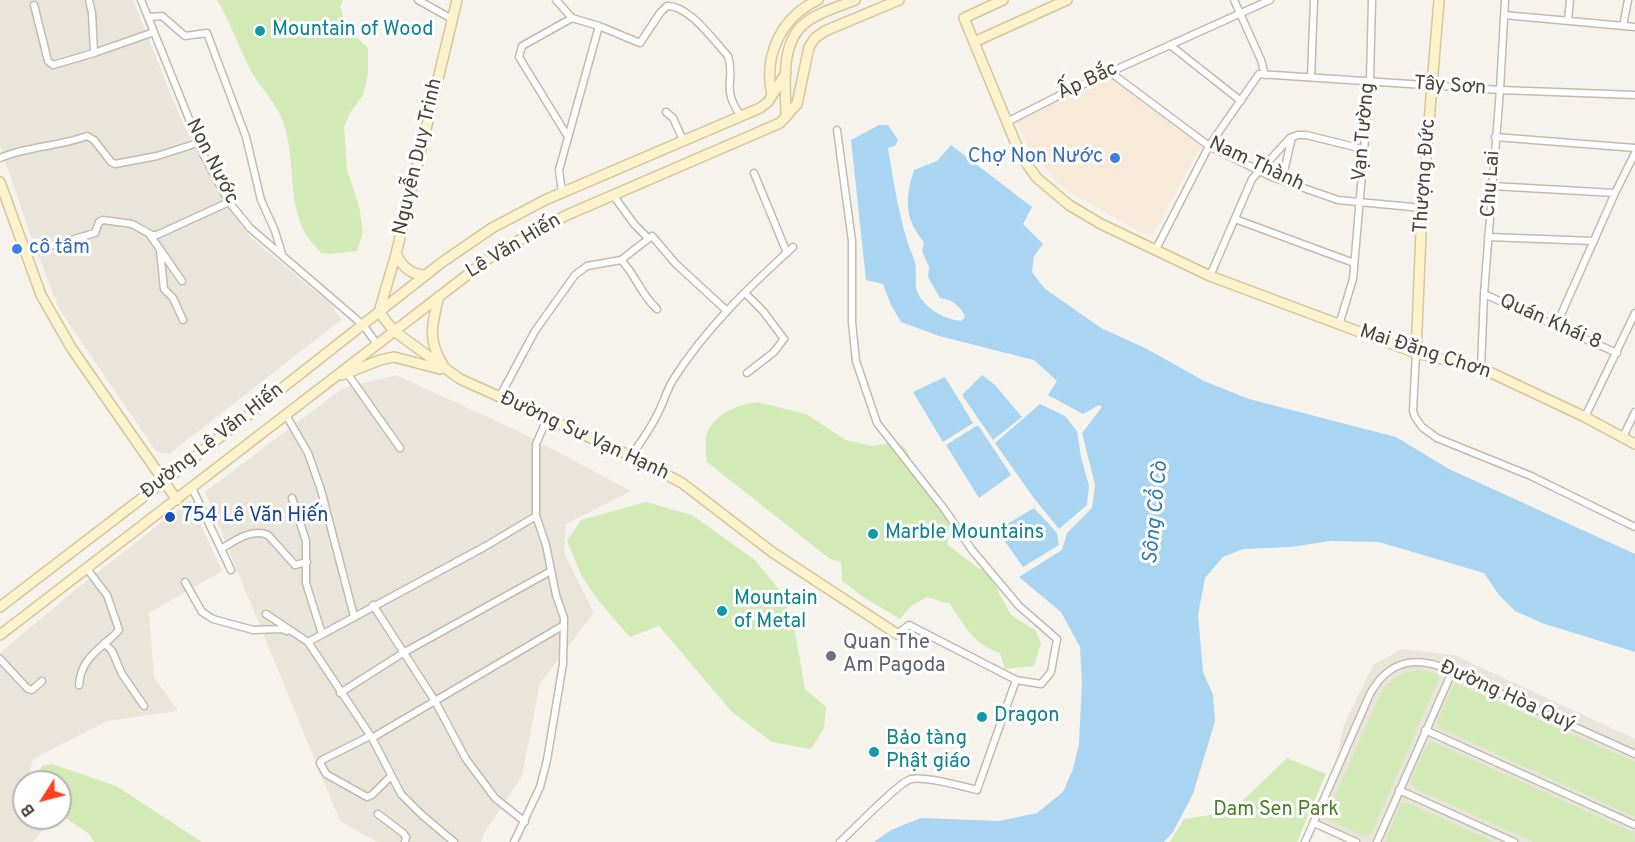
<!DOCTYPE html>
<meta charset="utf-8">
<style>
body{margin:0}
#map{position:relative;width:1635px;height:842px;overflow:hidden;background:#f6f3ec;font-family:Overpass,sans-serif}
canvas{display:block}
.north{position:absolute;left:12px;top:770px;width:60px;height:60px;box-sizing:border-box;background:#fff;border:2px solid #b7b4b0;border-radius:50%;rotate:234deg;font-size:16px;font-weight:700;line-height:24px;text-align:center;color:#4b4439}
.north::after{content:'';display:block;margin:auto;width:21px;height:27px;background:#fc3f1d;clip-path:polygon(50% 0,100% 100%,50% 72%,0 100%)}
</style>
<div id="map">
<canvas width="1635" height="842"></canvas>
<div class="north">B</div>
</div>
<script>
const c = document.querySelector('canvas').getContext('2d');
c.lineJoin = 'round';
function fillPath(path, color) { c.fillStyle = color; c.fill(path, 'evenodd'); }
function strokePath(path, color, width, dash) { c.strokeStyle = color; c.lineWidth = width; c.lineCap = dash ? 'butt' : 'round'; c.setLineDash(dash || []); c.stroke(path); }
function drawText(font, color, halo, rows, align = 'center') {
  c.font = font + ' Overpass,sans-serif'; c.lineWidth = 6; c.setLineDash([]); c.textBaseline = 'middle'; c.strokeStyle = halo; c.fillStyle = color; for (const [text, x, y, turn = 0] of rows) {
    c.save(); c.translate(x, y); c.rotate((+turn || 0) * Math.PI / 180); c.textAlign = isNaN(turn) ? turn : align; if (halo) c.strokeText(text, 0, 0); c.fillText(text, 0, 0); c.restore();
  }
}
const residential = new Path2D(`
 M0 0H133L178 112 202 163 250 237 332 305 341 320 169 454 156 451 59 309 30 234 0 146Z
 M396 375 522 433 631 491 566 524 564 553 594 613 540 683 522 776 484 833 481 842H377L340 821 205 492 343 388Z
 M190 500 222 571 149 613 154 677 178 711 107 721 33 759 27 782H24L22 801 24 803V818H44L49 822 33 842H0V653L75 590Z
 M1402 649 1454 655 1635 739V842H1347L1310 825 1334 769 1344 725 1373 665Z`);
const commercial = new Path2D(`
 M1110 77 1201 146 1153 234 1142 233 1068 191 1057 182 1028 146 1017 122Z`);
const green = new Path2D(`
 M217 0H343L340 7 347 28 368 48V73L363 95 350 113 344 127 347 170 359 206 363 233 357 251 330 254 321 253C315 246 308 239 304 231 287 197 296 158 283 122 276 102 261 89 251 71 239 48 231 23 217 0Z
 M757 402 806 414 846 440 872 446 897 442 906 449 920 480 949 523 948 545 978 568 987 571 1011 615 1036 631 1041 643 1034 666 1005 669 1000 653C973 644 964 625 950 604L927 597 911 606 900 619 865 598 842 581 841 562 830 559 707 462C706 455 705 446 706 438 710 415 737 405 757 402Z
 M646 502 692 515 755 560 781 592 794 626 805 689 826 707 824 728 811 749 772 742 732 712 659 626 630 637 600 603 581 575 567 541 581 520Z
 M1420 670 1437 674 1439 679 1371 834 1365 836 1329 820 1327 814 1381 692C1391 678 1403 671 1420 670Z
 M1456 683 1635 762V817L1440 728 1437 722 1453 686Z
 M1433 742 1635 833V842H1534L1414 788 1411 781 1426 746Z
 M1287 758 1326 774 1297 842H1170L1184 819 1231 812Z
 M52 764 116 786 202 842H94L89 834 60 814V782H34L42 766Z
 M1403 803H1407L1494 842H1385L1400 805Z`);
const water = new Path2D(`
 M879 125H888L898 140 895 146 888 148C893 179 898 210 907 240 909 248 913 255 915 262 918 278 911 288 924 302 932 312 948 320 961 321L965 317C961 306 951 299 940 298L928 277 929 267 922 251 924 242C904 219 905 198 914 170L937 161 951 145 1032 207 1023 224 1043 244 1034 256 1032 272 1044 288 1101 328 1147 349 1204 381 1249 399 1396 437 1449 469 1635 554V652L1542 623 1515 611 1499 595 1484 573 1379 542 1330 541 1291 547 1243 549 1223 557 1205 578 1198 615 1203 672 1213 695 1215 721 1193 794 1173 832 1164 842H874L891 830 921 818 999 821 1037 813 1063 792 1073 769 1079 744 1082 683 1080 647 1061 612 1019 577 1062 550 1067 533 1092 508 1095 485 1082 433 1102 407 1099 405 1083 414 1048 395 1057 381 1034 360 939 336 901 322 891 305 883 284 866 280 851 140Z
 M982 375 995 385 1022 417 993 440 962 395Z
 M945 377 973 423 943 442 913 392Z
 M1040 404 1065 416 1077 431 1081 457 1089 486 1087 505 1059 529 1033 497 995 443Z
 M978 425 1011 475 979 498 946 445Z
 M1034 508 1057 533 1059 545 1023 567 997 530Z`);
const street = new Path2D(`
 M89 0 92 13 94 53
 M141 0 204 156 229 202 250 228 363 325 377 344
 M418 0 452 19
 M556 0 572 18
 M1234 0 1261 60 1265 75
 M34 5 48 61 53 65 94 53 154 32
 M1504 15 1635 27
 M148 17 162 16 185 36 207 33 246 137 261 200 275 231 282 254
 M1568 21 1570 0
 M1623 26 1628 0
 M1170 45 1241 101
 M1110 72 1209 146 1272 177 1338 200 1422 208
 M1311 77 1314 0
 M666 112 673 118 683 140
 M1007 122 1066 92 1270 0
 M837 130 852 241V322L856 361 877 423 945 510 972 550 1019 606 1057 639 1051 672 1041 684 1016 680 909 625 897 634
 M568 137 519 57 522 46 572 18 599 26 640 43 660 13 667 6C689 5 714 41 728 56 736 81 720 87 741 116
 M1495 137 1635 148
 M0 158C27 146 58 147 87 136L94 140 111 162 115 164 157 156 198 143
 M754 173 787 253
 M1282 180 1292 137
 M1492 186 1615 193
 M562 192 559 170 599 26
 M613 195 634 224 648 238
 M1235 219 1354 263
 M150 235 182 281
 M1488 237 1594 241
 M1156 249 1209 146 1259 74 1500 90 1635 95
 M160 250 164 289 173 298 183 320
 M26 253 95 233 99 222 103 220 132 224 152 235H157L229 202
 M621 260C636 275 641 295 657 309
 M1210 276 1252 179 1290 138 1298 135H1306L1363 149
 M745 293 763 311 784 339 774 352 747 373
 M1484 294 1617 353
 M1339 325 1353 279 1370 81 1372 0
 M1556 326 1615 193 1635 153
 M1416 353 1413 411 1415 417 1422 427 1437 438 1531 476 1635 527
 M1481 368 1484 294 1500 90 1505 0
 M347 373 400 448
 M499 398 535 331 575 275 587 266 621 260 652 236 676 264 727 311
 M286 415 308 453 321 490 354 616
 M1585 417 1635 313
 M1623 437 1635 412
 M631 456C640 443 649 431 656 417 663 405 666 391 673 380 705 329 749 287 793 247
 M192 488 231 570
 M292 498 306 541V583L322 634
 M221 549C234 541 252 528 268 535L295 565 307 562
 M185 582 202 612 213 619 253 630 282 629 287 631
 M373 605 435 701 466 759 495 798 525 822
 M266 614 308 642 372 738 401 794 422 815 454 842
 M308 642 486 546 536 516
 M104 643 112 651 122 674 144 706
 M0 659 28 689 32 690 42 681
 M79 685C81 656 103 648 119 630L107 595 87 569
 M340 693 403 653 551 571
 M1425 730 1635 825
 M370 736 322 760 320 763 326 774 367 797 372 795 391 776
 M372 738 564 625
 M1399 790 1514 842
 M378 814 403 833 406 837 405 842
 M1314 823 1356 842
 M514 842 540 787 547 760 563 664 564 618 556 595 546 545 536 516V444L547 419
 M840 842C852 831 899 782 911 779 925 776 962 786 977 790L1016 680
 M1305 842 1370 694C1386 665 1408 656 1439 666L1635 754
 M1377 842 1452 672`);
const secondary = new Path2D(`
 M1003 0 964 18 1021 156 1037 178 1069 205 1101 224 1210 276 1416 353 1481 368 1585 417 1635 444
 M974 42 1067 0
 M772 95C763 56 781 17 818 0
 M786 117C786 88 779 45 804 24 818 12 839 7 855 0
 M0 182 41 295 72 349 177 500
 M396 254C402 267 411 275 426 275
 M439 296C432 324 427 339 443 365
 M379 312 394 331 460 379 631 456 682 483 772 552 897 634
 M379 312 396 254 457 0
 M1416 353 1422 208 1439 0
 M342 375 380 360 394 357 440 369
 M0 607 163 482 441 263 492 228 545 200 760 108 768 102 786 73
 M0 635 488 259 514 243 567 215 780 123 797 104 809 47 815 38 825 31 899 0`);
const markers = [
 [260,31,6,"#0f9aa8"],
 [1115,158,6,"#3f7fe0"],
 [17,249,6,"#3f7fe0"],
 [170,517,6,"#1a4fb4"],
 [873,534,6,"#0f9aa8"],
 [722,611,6,"#0f9aa8"],
 [831,656,6,"#6b7280"],
 [982,717,6,"#0f9aa8"],
 [874,752,6,"#0f9aa8"]
];
const cultureNames = [
 ["Mountain of Wood",272,31],
 ["Marble Mountains",885,534],
 ["Mountain",734,600],
 ["of Metal",734,623],
 ["Dragon",994,717],
 ["Bảo tàng",886,740],
 ["Phật giáo",886,763]
];
const streetNames = [
 ["Ấp Bắc",1088,82,-25],
 ["Tây Sơn",1450,87,4],
 ["Vạn Tường",1365,132,-85],
 ["Nguyễn Duy Trinh",419,157,-77],
 ["Non Nước",211,162,63],
 ["Nam Thành",1256,165,25],
 ["Thượng Đức",1426,176,-86],
 ["Chu Lai",1492,184,-86],
 ["Lê Văn Hiến",514,247,-31],
 ["Quán Khái 8",1550,323,24],
 ["Mai Đăng Chơn",1425,353,18],
 ["Đường Sư Vạn Hạnh",584,437,25],
 ["Đường Lê Văn Hiến",213,442,-38],
 ["Đường Hòa Quý",1507,697,24]
];
const shopNames = [
 ["Chợ Non Nước",1103,158],
 ["cô tâm",29,249,"left"]
];
const transitNames = [
 ["754 Lê Văn Hiến",182,517]
];
const worshipNames = [
 ["Quan The",843,644],
 ["Am Pagoda",843,667]
];
const parkNames = [
 ["Dam Sen Park",1276,811]
];
const waterNames = [
 ["Sông Cổ Cò",1157,513,-84]
];
fillPath(residential, '#eae5da');
fillPath(commercial, '#f7ead8');
fillPath(green, '#d2eab5');
fillPath(water, '#a9d4f2');
strokePath(street, '#c2bbae', 9);
strokePath(secondary, '#d6c79b', 12);
strokePath(street, '#fff', 6);
strokePath(secondary, '#fff3cd', 9);
for (const [x, y, r, color] of markers) { const dot = new Path2D(); dot.arc(x, y, r, 0, 2 * Math.PI); c.fillStyle = color; c.fill(dot); strokePath(dot, '#fff', 2); }
drawText('20px', '#0d838f', '#fff', cultureNames, 'left');
drawText('20px', '#4b4439', '#fff', streetNames);
drawText('20px', '#366cbe', '#fff', shopNames, 'right');
drawText('20px', '#164399', '#fff', transitNames, 'left');
drawText('20px', '#5b616d', '#fff', worshipNames, 'left');
drawText('20px', '#4a7f2a', '#fff', parkNames);
drawText('italic 21px', '#2e7ab2', '#fff', waterNames);
</script>
